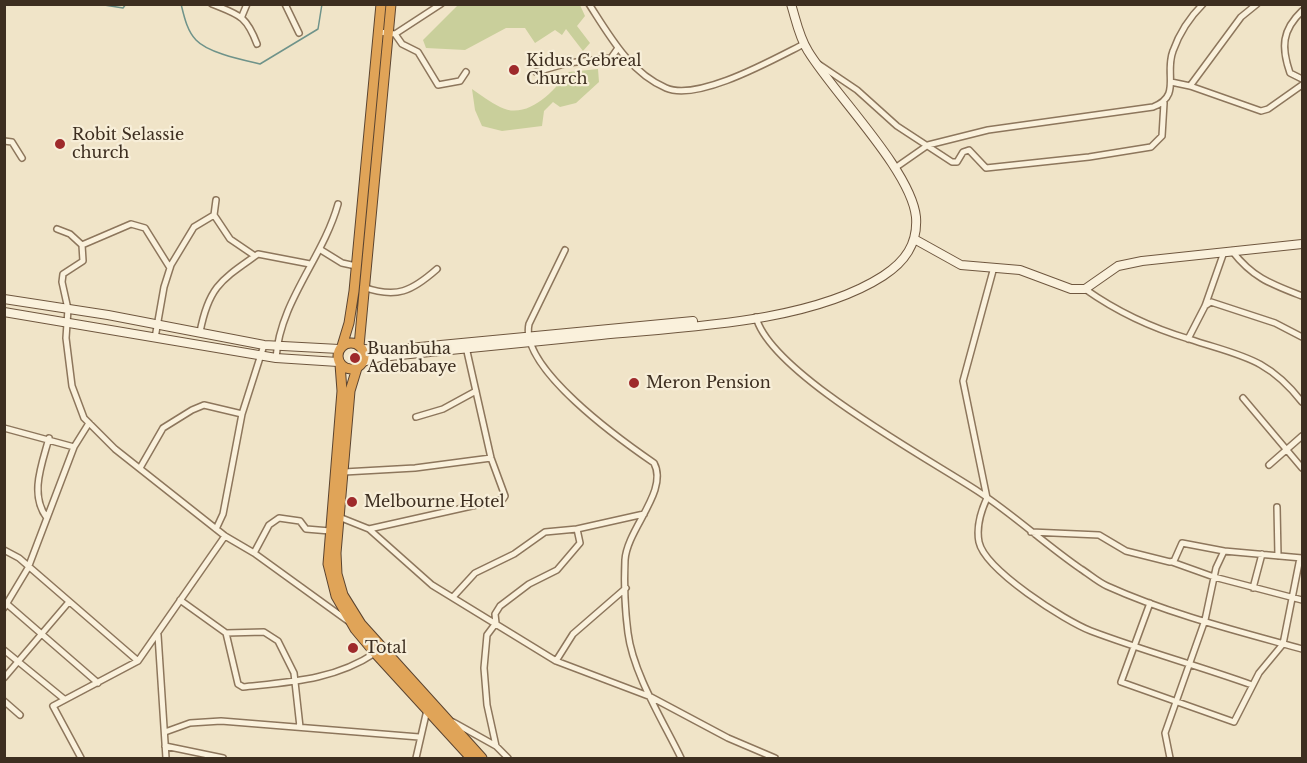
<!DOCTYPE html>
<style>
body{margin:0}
#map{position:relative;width:1307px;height:763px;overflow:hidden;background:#f0e4c8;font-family:"Libre Baskerville",serif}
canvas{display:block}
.frame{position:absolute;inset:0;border:6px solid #3d2e20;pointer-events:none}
</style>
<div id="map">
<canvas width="1307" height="763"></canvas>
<div class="frame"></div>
</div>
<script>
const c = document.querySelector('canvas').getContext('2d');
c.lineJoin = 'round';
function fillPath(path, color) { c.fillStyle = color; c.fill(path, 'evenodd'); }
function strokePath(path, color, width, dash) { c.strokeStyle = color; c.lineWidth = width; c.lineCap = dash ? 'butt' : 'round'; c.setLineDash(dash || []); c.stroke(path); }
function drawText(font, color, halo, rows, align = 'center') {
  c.font = font + ' "Libre Baskerville",serif'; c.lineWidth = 4.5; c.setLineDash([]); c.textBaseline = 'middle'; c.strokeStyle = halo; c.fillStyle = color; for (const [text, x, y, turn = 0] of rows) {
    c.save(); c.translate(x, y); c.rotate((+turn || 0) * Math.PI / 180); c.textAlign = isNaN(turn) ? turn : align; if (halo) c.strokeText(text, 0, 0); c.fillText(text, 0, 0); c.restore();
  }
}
const green = new Path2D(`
 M580 5 585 16 577 26 590 43 583 51 566 29 562 35 555 30 535 43 525 28H506L465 50 426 48 423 40 458 5Z
 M598 69 599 82 576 103 560 107 553 102 544 111 542 126 502 131 482 126 475 110 472 89C481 95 490 102 500 107 527 121 554 91 569 72Z`);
const stream = new Path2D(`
 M98 4 123 8 126 4
 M181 4C184 16 187 31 196 40 208 53 243 60 260 64L318 29 322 4`);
const street = new Path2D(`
 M212 4C239 15 246 15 257 44
 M285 4 299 33
 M589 4C609 35 630 73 666 88 698 102 774 59 804 44
 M1302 11C1282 30 1281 47 1290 73L1302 79
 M242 16 247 4
 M379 32 395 34 441 4
 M395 34 402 44 418 52 438 85 460 81 466 72
 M817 63 857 90 897 126 952 162H957L963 152 969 150 986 168 1089 157 1151 147 1162 136 1164 103
 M536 72 568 63 611 58 618 48
 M1171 82 1190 86 1261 111 1268 109 1302 85
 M1190 86 1241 17 1257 4
 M4 141 12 142 22 158
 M895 168 928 145 988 130 1153 107C1182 96 1164 74 1173 51 1179 34 1190 17 1203 4
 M214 215 230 239 255 256
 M57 229 70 234 82 245
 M321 250 342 263 356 266
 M565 250 529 324C519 368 622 441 654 463 669 491 627 529 625 560 624 583 625 610 628 633 633 673 663 721 681 758
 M1232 251C1253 278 1271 284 1302 296
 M994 267 963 381 987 498C981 511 976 527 979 542 985 570 1065 621 1091 631 1144 651 1199 666 1252 685
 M170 268 145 228 131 224 82 245 83 261 63 274 62 282 68 309 66 338 72 386 84 418 115 449 225 536 254 553 348 621
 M363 287C397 299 412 291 437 269
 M1085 289C1116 311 1152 328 1189 339 1240 356 1267 357 1302 402
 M1205 306 1211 302 1275 323 1302 337
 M756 317C770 373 929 459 979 492 1014 515 1046 545 1081 569 1089 574 1098 582 1107 586 1169 614 1237 631 1302 649
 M200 332C209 285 223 279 258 254L310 264
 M155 338 164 287 171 265 194 227 214 215 216 200
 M1188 339 1205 306 1224 252
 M276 358C280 301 323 258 338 204
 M1243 398 1302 468
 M416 417 443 409 476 391
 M4 428 74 447
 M1269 465 1302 436
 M140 468 163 428 192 410 204 405 242 414
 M344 472 415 468 491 458
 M1277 507 1278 556
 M339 517 369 529 432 585 556 661 651 697 728 738 775 758
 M47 518C29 495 42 464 49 438
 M216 529 223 514 242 414 264 345
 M369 529 503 499 505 496 491 458 466 347
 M577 529 644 514
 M1031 532 1099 535 1126 551 1170 562 1174 561 1182 543 1224 551
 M4 550 19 558 138 661
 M254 553 269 525 279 518 300 521 306 529 330 531
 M1172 562 1214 577 1302 600
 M1253 588 1262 554
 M453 597 475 573 514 554 545 532 577 529 580 543 557 570 529 584 500 606 495 614 496 623 487 635 484 668 487 705 496 746 508 758
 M180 600 226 633 264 632 278 641 294 673 300 727
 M1150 603 1121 682 1234 722 1259 673 1283 644 1300 558
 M7 604 98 683
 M4 608 28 568 74 447 89 423
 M226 633 238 684 243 687C289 682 335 680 375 653
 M158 635 166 758
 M4 650 64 699
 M556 661 573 634 626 588
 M4 678 68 603
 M4 701 20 715
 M453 722 496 746
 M165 732 190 723 221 721 419 737
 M165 746 223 758
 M81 758 53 706 138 661 225 536
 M416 758 427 710
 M1170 758 1165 733 1205 620 1216 568 1224 551 1302 558`);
const secondary = new Path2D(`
 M916 240 961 265 1020 270 1071 289H1085L1118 266 1142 261 1302 244
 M4 299 108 315 264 345 339 349
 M4 312 276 358 338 362
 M362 349 388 350 693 321
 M363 362 380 357C454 350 527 342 601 335 685 327 810 323 883 276 905 262 918 244 916 217 911 170 834 94 808 51 799 37 796 20 791 4`);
const highway = new Path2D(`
 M338 356a13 13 0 1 1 26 0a13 13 0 1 1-26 0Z
 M342 346 349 323 354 291 381 4
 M359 346 391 4
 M340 364 342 391 328 564 336 596 355 629 375 653 471 758
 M357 368 350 391 336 553 337 574 343 595 361 624 482 758`);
const markers = [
 [514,70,6,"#9e2a2b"],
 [60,144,6,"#9e2a2b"],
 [355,358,6,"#9e2a2b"],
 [634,383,6,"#9e2a2b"],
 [352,502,6,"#9e2a2b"],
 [353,648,6,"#9e2a2b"]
];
const poiNames = [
 ["Kidus Gebreal",526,61],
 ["Church",526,79],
 ["Robit Selassie",72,135],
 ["church",72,153],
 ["Buanbuha",367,349],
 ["Adebabaye",367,367],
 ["Meron Pension",646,383],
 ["Melbourne Hotel",364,502],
 ["Total",365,648]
];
fillPath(green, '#c9cf9b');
strokePath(stream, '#6f938a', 1.5);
strokePath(street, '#8d765c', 8);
strokePath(secondary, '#6f573f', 10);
strokePath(highway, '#5b4430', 11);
strokePath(street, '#faf1dc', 5);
strokePath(secondary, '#faf1dc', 8);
strokePath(highway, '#e0a458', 9);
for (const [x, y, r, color] of markers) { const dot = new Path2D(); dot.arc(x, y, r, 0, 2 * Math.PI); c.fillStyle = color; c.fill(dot); strokePath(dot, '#f7eed8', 2); }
drawText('16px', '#3d2e20', '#f7eed8', poiNames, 'left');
</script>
